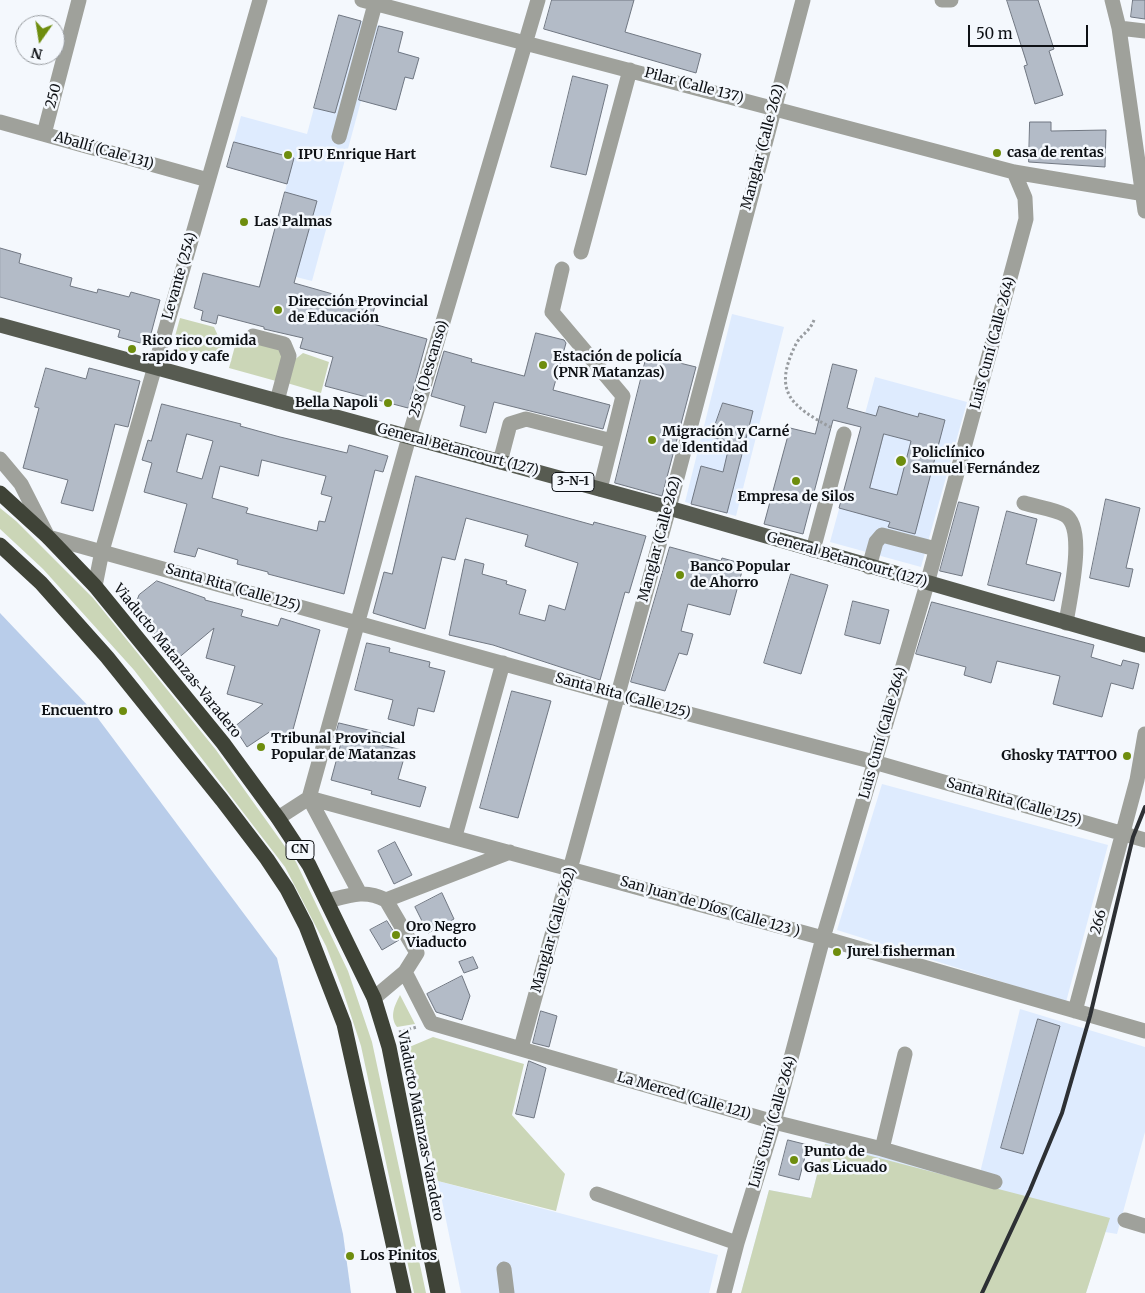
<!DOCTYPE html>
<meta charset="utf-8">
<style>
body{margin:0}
#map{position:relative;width:1145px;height:1293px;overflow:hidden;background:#f4f8fd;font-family:Merriweather,serif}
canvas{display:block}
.north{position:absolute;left:15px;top:15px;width:50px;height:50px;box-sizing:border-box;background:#f4f8fd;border:1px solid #989ca0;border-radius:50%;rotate:193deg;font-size:14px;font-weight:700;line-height:20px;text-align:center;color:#0e1115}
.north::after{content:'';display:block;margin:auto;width:18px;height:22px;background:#6e8d0e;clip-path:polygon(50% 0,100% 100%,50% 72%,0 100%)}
.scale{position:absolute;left:968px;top:25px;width:120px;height:22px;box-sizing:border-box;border:2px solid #0e1115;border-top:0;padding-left:6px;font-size:15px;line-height:18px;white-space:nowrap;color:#0e1115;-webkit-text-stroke:4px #f4f8fd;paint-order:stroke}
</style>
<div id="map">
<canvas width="1145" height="1293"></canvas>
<div class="north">N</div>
<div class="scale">50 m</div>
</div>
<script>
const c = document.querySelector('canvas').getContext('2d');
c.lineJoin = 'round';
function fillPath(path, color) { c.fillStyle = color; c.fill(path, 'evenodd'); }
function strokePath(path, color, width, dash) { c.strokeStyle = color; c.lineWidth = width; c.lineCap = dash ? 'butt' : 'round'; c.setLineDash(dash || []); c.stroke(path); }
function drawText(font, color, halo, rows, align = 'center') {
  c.font = font + ' Merriweather,serif'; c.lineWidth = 5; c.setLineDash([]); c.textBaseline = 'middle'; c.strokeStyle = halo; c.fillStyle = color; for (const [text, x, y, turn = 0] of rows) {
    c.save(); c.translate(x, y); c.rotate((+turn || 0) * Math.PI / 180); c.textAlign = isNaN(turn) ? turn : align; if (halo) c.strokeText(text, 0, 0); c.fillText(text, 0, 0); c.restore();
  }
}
const built = new Path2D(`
 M339 15 403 32 398 51 419 58 413 79 405 78 396 110 361 101 312 281 264 269 287 184 227 167 241 116 307 134Z
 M732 314 784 327 736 516 685 502Z
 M875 377 967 402 921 567 830 542Z
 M882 784 1108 845 1066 1002 837 930Z
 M1020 1009 1145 1047V1132L1117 1234 1105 1232 1086 1293H741L769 1190 811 1198 825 1144 828 1142 978 1181Z
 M438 1181 718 1255 709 1293H461Z`);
const green = new Path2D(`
 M180 318 214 327 223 347 219 363 178 352 174 340Z
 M245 338 278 347 283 359 276 381 229 368 235 346Z
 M303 353 329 362 321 393 287 383 293 361Z
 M0 508 16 521 93 598 216 750 296 862 348 971 372 1042 426 1293H414L361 1046 342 988 326 946 285 867 134 670 43 569 0 529Z
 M400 995 415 1024 397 1027C389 1016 395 1005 400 995Z
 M433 1037 524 1064 512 1115 565 1174 556 1211 438 1181 407 1048Z
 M825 1144 1110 1218 1086 1293H741L769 1190 811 1198Z`);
const water = new Path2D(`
 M0 613 91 709 277 958 343 1234 351 1293H0Z`);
const building = new Path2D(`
 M552 0H634L625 32 701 54 696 73 544 29Z
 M1007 0H1038L1054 49 1049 51 1063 95 1035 104 1024 66 1027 65Z
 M1133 0H1145V19L1131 17Z
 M339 15 361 21 335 113 314 108Z
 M379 26 403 32 398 52 419 58 413 79 405 77 396 110 359 100Z
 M573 76 608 85 586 175 551 167Z
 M1030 122H1051V131L1106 130 1105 167 1029 162Z
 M234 142 294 158 287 184 227 167Z
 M285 192 317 201 294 283 375 306 370 323 427 339 408 408 325 386 333 357 300 348 303 338 264 329V327L218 315 216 324 201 320 203 311 194 308 203 273 259 287Z
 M0 248 21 254 19 263 72 278 70 286 97 293 98 289 129 297 131 292 160 300 148 345 118 337 120 330 0 297Z
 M536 333 564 340 566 343 553 390 610 405 603 429 494 402 486 433 460 426 465 406 431 396 444 351 472 359 471 362 524 376Z
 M647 355 696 367 662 496 615 483Z
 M833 364 857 370 847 408 876 416 879 406 918 417 919 413 945 420 915 534 888 527 890 522 839 508 861 427 833 420 803 534 764 524 790 428 815 434ZM884 434 911 441 897 495 870 488Z
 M46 368 86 379 89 368 140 381 128 427 115 424 93 511 61 503 68 480 23 468 39 408 35 407Z
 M723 403 753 411 727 513 691 504 701 466 723 472 730 442 711 437Z
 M162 404 241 424 240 426 280 437 347 453 349 445 388 456 383 472 375 470 344 594 268 574V572L237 564 238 560 198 548 195 557 174 552 187 504 144 492 152 463 142 460 148 440 151 441ZM187 434 213 441 202 479 177 472ZM262 460 326 476 321 494 332 497 325 522 319 521 317 531 246 513 248 508 212 498 220 466 258 476Z
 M416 476 593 525 594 522 646 536 629 593 625 592 600 680 493 645 449 635 465 559 484 564 482 574 507 581 506 584 526 590 519 614 545 621 549 605 565 610 578 563 525 546 528 535 466 518 455 560 442 557 425 629 373 613 384 572 392 574Z
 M1106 499 1140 508 1126 568 1133 569 1129 587 1090 578Z
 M959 502 979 507 962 576 940 571Z
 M1007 511 1037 519 1026 564 1061 573 1054 601 988 585Z
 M670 547 721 561 722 558 744 564 730 615 688 604 681 631 693 634 687 655 679 653 665 691 631 682Z
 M791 574 828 585 801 674 764 663Z
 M157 581 205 598V600L243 610 241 616 278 626 281 618 320 630 291 737 271 731 247 747 234 727 263 704 227 694 235 666 206 658 214 628 176 660 134 608 139 595Z
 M853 601 889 610 880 644 845 635Z
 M932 602 1094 645 1091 657 1121 666 1123 660 1139 664 1133 689 1111 683 1102 717 1053 704 1060 676 997 661 991 683 964 675 966 667 916 654Z
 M367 643 390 648 389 652 430 662 429 667 445 671 434 712 418 708 414 726 388 719 393 700 355 690Z
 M512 691 551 701 518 818 480 808Z
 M339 723 381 733 378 744 406 751 398 779 426 787 420 807 371 794 372 791 331 780 341 743 334 742Z
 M395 842 412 875 394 884 378 851Z
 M442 893 454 919 428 933 415 907Z
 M387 921 399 940 382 950 370 930Z
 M473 957 478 968 464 973 459 962Z
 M462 976 470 996 462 1020 436 1012 427 994Z
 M541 1011 557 1016 549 1047 533 1043Z
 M1038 1019 1060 1026 1023 1154 1001 1148Z
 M529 1061 546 1068 534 1118 516 1114Z
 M788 1140 808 1145 799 1180 779 1175Z`);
const path = new Path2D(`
 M814 320C809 333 801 334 796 344 772 392 791 406 832 428
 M399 1032 417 1027`);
const minor = new Path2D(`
 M362 0 1014 172 1145 194
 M942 0H951
 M1112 0 1119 28 1145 211
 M1119 28 1145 31
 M0 122 208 180
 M44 134 79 0
 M339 137 375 4
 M581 252 630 70
 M562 269 552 312 623 396 612 441
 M253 336 284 344 289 356 277 401
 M0 459 21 484 48 537 616 695 874 762 1145 840
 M500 462 510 424 526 419 612 441 600 489
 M1024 503C1037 507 1054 509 1065 515 1087 528 1069 601 1066 623
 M813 550 844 434
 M869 567 876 542 882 535 936 549
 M95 586 102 551 260 0
 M278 818 309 798 823 938 1145 1031
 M455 836 503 663
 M359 892 309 798 409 437 538 0
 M386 900 417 953 405 972
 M328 901C350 895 365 889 386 900L510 852
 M374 998 405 972 431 1023 774 1122 882 1149 995 1182
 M1075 1011 1137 780 1145 734
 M521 1048 669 508 803 0
 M882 1149 905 1054
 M597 1194 737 1243
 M1125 1220 1145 1226
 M504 1269 507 1293
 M724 1293 737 1243 774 1122 823 938 927 584 1026 219 1025 198 1014 172`);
const major = new Path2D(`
 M0 325 669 508 1145 645`);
const highway = new Path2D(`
 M0 493 48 537 95 586 223 743 278 818 309 865 374 998 389 1047 438 1293
 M0 545 41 583 107 657 222 800 267 859 287 889 306 926 344 1024 404 1293`);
const rail = new Path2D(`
 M982 1293 1030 1190 1062 1113 1090 1016 1133 837 1145 807`);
const markers = [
 [997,153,5,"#6e8d0e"],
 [288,155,5,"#6e8d0e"],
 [244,222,5,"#6e8d0e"],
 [278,310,5,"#6e8d0e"],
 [132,349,5,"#6e8d0e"],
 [543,365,5,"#6e8d0e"],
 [388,403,5,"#6e8d0e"],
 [652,440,5,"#6e8d0e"],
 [901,461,6,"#6e8d0e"],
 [796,481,5,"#6e8d0e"],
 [680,575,5,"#6e8d0e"],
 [123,711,5,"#6e8d0e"],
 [261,747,5,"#6e8d0e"],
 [1127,756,5,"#6e8d0e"],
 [396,935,5,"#6e8d0e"],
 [837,952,5,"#6e8d0e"],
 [794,1160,5,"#6e8d0e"],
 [350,1256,5,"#6e8d0e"]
];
const shields = [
 [573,482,42],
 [300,850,28]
];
const shieldNames = [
 ["3-N-1",573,482],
 ["CN",300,850]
];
const streetNames = [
 ["Pilar (Calle 137)",694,86,15],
 ["250",54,96,-75],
 ["Manglar (Calle 262)",763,147,-75],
 ["Aballí (Cale 131)",104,151,16],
 ["Levante (254)",180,276,-74],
 ["Luis Cuní (Calle 264)",993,343,-75],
 ["258 (Descanso)",429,369,-73],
 ["General Betancourt (127)",458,450,15],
 ["Manglar (Calle 262)",660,539,-75],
 ["General Betancourt (127)",847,560,16],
 ["Santa Rita (Calle 125)",233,588,16],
 ["Viaducto Matanzas-Varadero",177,661,51],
 ["Santa Rita (Calle 125)",623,696,15],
 ["Luis Cuní (Calle 264)",883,733,-74],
 ["Santa Rita (Calle 125)",1014,802,16],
 ["San Juan de Díos (Calle 123 )",710,907,16],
 ["266",1099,922,-75],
 ["Manglar (Calle 262)",554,930,-74],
 ["La Merced (Calle 121)",684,1096,16],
 ["Luis Cuní (Calle 264)",773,1122,-74],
 ["Viaducto Matanzas-Varadero",420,1126,79]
];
const poiNames = [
 ["casa de rentas",1007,153],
 ["IPU Enrique Hart",298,155],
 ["Las Palmas",254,222],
 ["Dirección Provincial",288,302],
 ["de Educación",288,318],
 ["Rico rico comida",142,341],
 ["rapido y cafe",142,357],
 ["Estación de policía",553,357],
 ["(PNR Matanzas)",553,373],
 ["Bella Napoli",378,403,"right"],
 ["Migración y Carné",662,432],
 ["de Identidad",662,448],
 ["Policlínico",912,453],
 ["Samuel Fernández",912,469],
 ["Empresa de Silos",796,497,"center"],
 ["Banco Popular",690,567],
 ["de Ahorro",690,583],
 ["Encuentro",113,711,"right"],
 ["Tribunal Provincial",271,739],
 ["Popular de Matanzas",271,755],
 ["Ghosky TATTOO",1117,756,"right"],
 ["Oro Negro",406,927],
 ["Viaducto",406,943],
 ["Jurel fisherman",847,952],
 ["Punto de",804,1152],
 ["Gas Licuado",804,1168],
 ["Los Pinitos",360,1256]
];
fillPath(built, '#deebfe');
fillPath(green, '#cbd6b7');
fillPath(water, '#b9cdea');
fillPath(building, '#b3bbc7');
strokePath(building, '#707782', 1);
strokePath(path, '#989ca0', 3, [2.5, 2.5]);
strokePath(minor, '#9fa19b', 15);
strokePath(major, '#575b51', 15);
strokePath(highway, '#3f4337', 15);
strokePath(rail, '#2d3034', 4);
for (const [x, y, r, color] of markers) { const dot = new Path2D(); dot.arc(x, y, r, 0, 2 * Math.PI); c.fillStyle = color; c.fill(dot); strokePath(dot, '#f4f8fd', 2); }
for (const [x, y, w] of shields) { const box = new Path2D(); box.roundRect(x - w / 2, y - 9.5, w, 19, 4); c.fillStyle = '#f4f8fd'; c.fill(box); strokePath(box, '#0e1115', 1); }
drawText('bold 12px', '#0e1115', null, shieldNames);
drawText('14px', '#0e1115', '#f4f8fd', streetNames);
drawText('bold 14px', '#0e1115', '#f4f8fd', poiNames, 'left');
</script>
